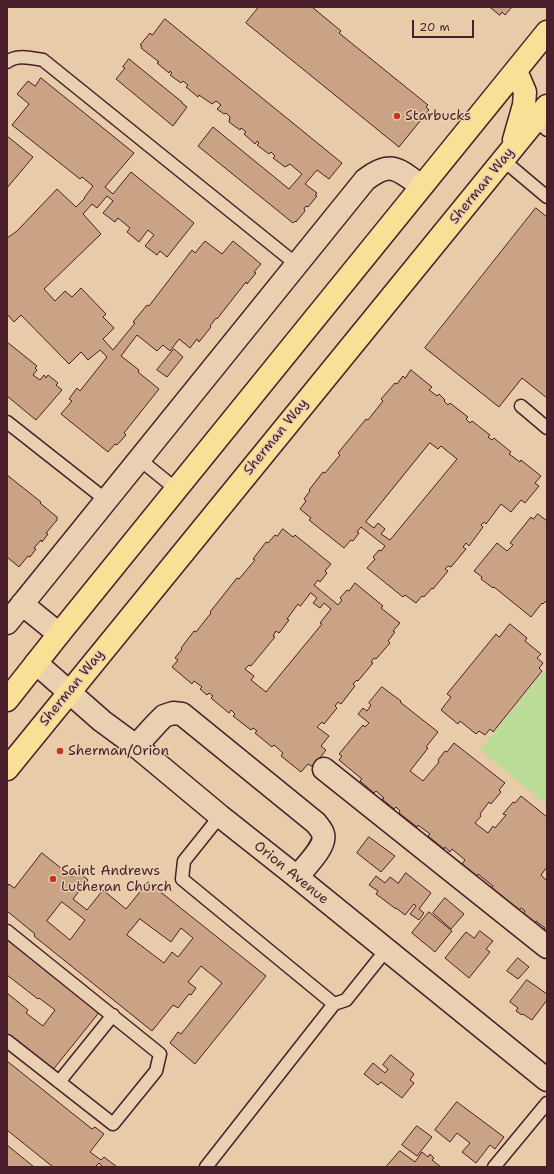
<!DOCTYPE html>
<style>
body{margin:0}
#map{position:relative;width:554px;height:1174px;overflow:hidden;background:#e8cca9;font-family:"Shantell Sans",sans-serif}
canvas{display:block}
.frame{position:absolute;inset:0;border:8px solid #4a1f2b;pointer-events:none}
.scale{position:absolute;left:412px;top:20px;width:62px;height:18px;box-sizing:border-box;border:2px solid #4a1f2b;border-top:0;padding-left:5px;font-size:12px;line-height:14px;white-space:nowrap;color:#4a1f2b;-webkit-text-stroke:3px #e8d0b0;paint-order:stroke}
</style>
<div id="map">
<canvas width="554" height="1174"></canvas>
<div class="frame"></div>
<div class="scale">20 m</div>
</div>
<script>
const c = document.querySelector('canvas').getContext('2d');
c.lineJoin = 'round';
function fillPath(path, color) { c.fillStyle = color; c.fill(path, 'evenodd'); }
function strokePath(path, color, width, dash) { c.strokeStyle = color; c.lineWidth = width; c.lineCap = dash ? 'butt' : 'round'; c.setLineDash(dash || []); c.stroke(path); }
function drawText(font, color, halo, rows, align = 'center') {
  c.font = font + ' "Shantell Sans",sans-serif'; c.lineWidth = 3; c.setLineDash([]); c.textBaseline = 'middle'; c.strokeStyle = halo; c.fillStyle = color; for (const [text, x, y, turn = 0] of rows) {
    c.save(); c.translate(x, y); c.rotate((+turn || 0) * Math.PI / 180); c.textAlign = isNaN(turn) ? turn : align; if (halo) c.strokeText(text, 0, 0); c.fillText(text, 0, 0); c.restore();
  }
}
const green = new Path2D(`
 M547 667V805L480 750Z`);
const building = new Path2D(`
 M259 7H312L341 31 339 33 428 105 426 107 429 110 399 147 246 23Z
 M490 7H512L505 15 502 12 500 15Z
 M165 19 342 163 329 179 317 170 305 184 317 193 315 195 317 196 308 207 306 206 304 209 305 211 296 222 295 221 293 223 198 146 213 127 289 189 302 174 290 164 285 167 273 158 275 156 271 152 269 154 257 145 259 143 257 141 255 144 244 134 246 132 241 128 240 130 229 122 230 117 226 113 224 114 217 109 221 105 216 101 212 104 199 95 198 97 186 87 188 85 183 81 181 83 170 75 172 73 170 71 169 73 157 63 159 62 141 48 142 46 140 45 150 33 152 35Z
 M129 59 182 102V103L187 107 173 126 116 79 125 68 123 67Z
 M41 78 134 153 105 187 113 194 131 172 194 223 167 257 160 251 157 255 145 246 154 235 148 230 139 242 127 232 130 228 118 218 115 222 103 213 113 201 107 196 97 208 92 204 83 214 101 234 44 289 55 301 65 291 72 297 81 288 106 314 103 317 114 328 103 339 113 350 135 323 133 322 147 305 149 306 192 250 195 253 205 241 222 254 233 241 261 264 254 272 256 273 247 284 246 282 217 319 216 318 210 326 211 327 199 342 197 339 190 348 179 339 170 351 163 345 157 351 137 335 121 356 139 370 138 372 159 389 124 433 126 435 117 445 115 444 108 452 61 414 72 401 69 399 77 388 80 391 107 357 100 350 88 360 81 352 69 364 21 315 14 322 7 314V238L17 231 57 189 76 207 85 198H84L93 186 82 177 80 179 12 125 29 104 17 94 28 81 35 86Z
 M7 136 33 157 7 188Z
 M536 208 547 217V398L522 378 499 407 425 348Z
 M7 342 37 366 35 368 37 370 33 375 40 380 44 375 46 378 48 375 58 383 56 385 62 390 36 420 7 396Z
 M174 349 183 357 167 377 157 370Z
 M411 370 432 387 429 390 437 396 439 394 445 400 444 401 448 405 450 403 468 417 466 419 470 423 472 421 490 435 488 437 492 440 494 438 511 452 509 454 520 462 521 460 541 476 535 483 539 486 525 503 521 500 511 512 501 504 486 524 484 522 481 525 483 527 469 546 466 543 463 547 466 549 451 567 448 566 445 569 448 571 433 589 432 588 424 597 422 596 416 603 405 595 403 597 367 568 375 559 373 557 379 550 381 551 385 546 361 527 357 532 359 533 353 541 351 540 344 548 309 520 311 518 300 509 306 501 304 499 310 491 309 490 323 472 325 473 340 455 338 453 366 419 368 420 383 401 381 399 395 383 397 384 403 376 405 378ZM430 443 438 449 441 446 457 459 390 540 381 534 385 529 378 523 374 528 366 522Z
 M7 475 41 502 40 503 57 517V520L46 533 48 534 42 542 41 540 34 548 36 549 30 557 28 556 19 567 7 557Z
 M538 514 547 521V600L543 604 542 603 531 617 494 587 493 588 481 579 482 577 474 571 497 543 507 551 513 545 510 543 531 517 533 519Z
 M283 529 293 537 295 535 331 564 325 571 327 573 320 582 318 580 314 585 338 605 342 600 340 598 347 590 349 591 355 583 383 606 381 608 400 623 393 631 395 632 388 641 390 643 376 659 374 658 371 662 373 663 358 681 357 680 353 684 355 686 341 704 338 702 335 706 337 708 324 724 322 722 317 727 329 736 321 746 326 750 313 767 308 764 301 772 281 756 283 753 274 745 272 747 255 733 257 731 253 728 251 730 233 716 235 714 231 710 229 713 211 698 213 696 209 693 207 695 200 689 202 687 194 681 192 684 172 667 178 660 175 658 182 649 181 648 194 631 196 632 211 613 210 612 237 578 239 579 255 560 253 559 266 542 268 543 275 535 277 536ZM311 593 317 598 313 603 320 608 324 603 331 609 320 623 322 624 266 692 251 680 254 676 245 669 249 665 251 666 275 637 273 636 276 631 279 633 289 620 287 619 298 604 300 606Z
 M510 624 527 638 525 641 541 654 537 658 543 663 539 668 542 671 493 732 490 729 485 735 479 731 476 734 460 721 458 724 441 710 451 697 447 694 496 634 499 637Z
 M382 687 401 701 400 702 438 732 426 747 428 748 410 771 423 781 439 762 438 760 445 751 447 752 454 743 505 783 499 790 501 792 491 804 489 802 480 814 481 816 475 823 488 833 493 826 495 828 506 815 503 814 513 802 515 803 521 796 547 817V867L541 875 547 881V932L544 930 545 928 536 921 535 923 523 914 525 911 521 908 519 910 491 888 493 886 478 874 477 876 462 864 465 860 452 849 450 852 445 847 444 849 428 836 430 834 418 825 417 827 399 813 400 811 396 807 394 809 382 799 384 798 376 791 374 793 360 781 362 779 339 760 342 756 339 754 363 725 365 727 369 723 358 714 363 708 367 711 371 705 369 703Z
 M369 837 395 856 381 872 357 853Z
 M42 853 72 877 77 871 88 880 73 899 87 910 103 890 126 909 148 882 266 976 195 1064 170 1043 178 1032 181 1034 222 983 201 966 188 982 196 988 191 995 189 994 178 1008 173 1005 152 1031 34 936 35 934 7 911V887L9 884 14 888ZM62 902 85 920 70 940 47 921ZM140 919 171 942 181 928 193 938 178 957 172 952 164 963 127 935Z
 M406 873 431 893 419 909 424 913 419 920 410 914 416 906 414 904 405 915 396 908V909L376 894 378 891 369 885 376 876 385 883 390 877 398 883Z
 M445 898 464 914 451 929 433 913Z
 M429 912 452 931 435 952 412 933Z
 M480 931 493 941 486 949 490 952 469 978 445 958 466 932 474 938Z
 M7 935 101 1010 52 1071 7 1035V993L28 1010 26 1013 43 1026 55 1010 39 998 38 999 7 975Z
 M518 958 529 967 518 979 507 971Z
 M527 980 547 994V1000L532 1020 523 1014 522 1015 516 1011 518 1008 510 1002Z
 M391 1055 414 1074 410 1080 414 1083 402 1098 381 1082 378 1085 364 1074 373 1063 385 1073 388 1069 383 1065Z
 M7 1061 92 1129 95 1127 104 1134 90 1152 101 1160 104 1157 117 1167H103L99 1163 95 1167H53L7 1130Z
 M457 1102 504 1137 495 1149 490 1145 476 1163 462 1152 470 1143 457 1133 450 1142 435 1130Z
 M417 1126 432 1137 417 1156 402 1145Z
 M7 1145 34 1167H7Z
 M400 1151 415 1162 422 1152 428 1157 430 1154 434 1158 432 1160 441 1167H388L387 1166Z`);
const service = new Path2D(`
 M7 62C17 54 31 58 43 60L296 264
 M535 120 547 130
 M503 160 547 197
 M521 406 547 428
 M7 422 106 500
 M139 459 176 489
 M220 816 184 861 182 879 334 1004 346 1000 386 950
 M7 931 160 1054 156 1071 113 1124 7 1041
 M59 1082 113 1015
 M206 1167 334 1004
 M494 1167 547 1103`);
const minor = new Path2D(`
 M22 604 59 634
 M7 623 365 180C391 160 398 169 421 186
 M136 746 157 723 164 716 173 713 182 714 316 823C318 826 322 830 323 834 327 846 304 868 297 877
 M324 769 547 947`);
const tertiary = new Path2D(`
 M36 663 102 721 136 746 220 816 297 877 547 1080`);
const primary = new Path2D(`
 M514 140 524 105 525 92 516 71
 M7 700 59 634 547 32
 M7 769 547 106`);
const markers = [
 [397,116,4,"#c8321e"],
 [60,751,4,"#c8321e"],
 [53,879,4,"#c8321e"]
];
const poiNames = [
 ["Starbucks",405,116],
 ["Sherman/Orion",68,751],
 ["Saint Andrews",61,871],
 ["Lutheran Church",61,887]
];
const streetNames = [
 ["Sherman Way",482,186,-51],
 ["Sherman Way",276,437,-51],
 ["Sherman Way",72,688,-51],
 ["Orion Avenue",291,873,39]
];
fillPath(green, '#badc96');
fillPath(building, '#c9a384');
strokePath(building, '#4a1f2b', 1);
strokePath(service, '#4a1f2b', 15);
strokePath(minor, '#4a1f2b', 25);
strokePath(tertiary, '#4a1f2b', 25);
strokePath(primary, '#4a1f2b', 25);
strokePath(service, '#e8d0b0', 12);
strokePath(minor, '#e8d0b0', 22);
strokePath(tertiary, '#e8d0b0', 22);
strokePath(primary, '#fadf96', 22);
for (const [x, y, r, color] of markers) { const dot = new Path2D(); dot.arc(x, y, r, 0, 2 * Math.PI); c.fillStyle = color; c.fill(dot); strokePath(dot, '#e8d0b0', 1.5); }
drawText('14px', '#4a1f2b', '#e8d0b0', poiNames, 'left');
drawText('14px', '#4a1f2b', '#e8d0b0', streetNames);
</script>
